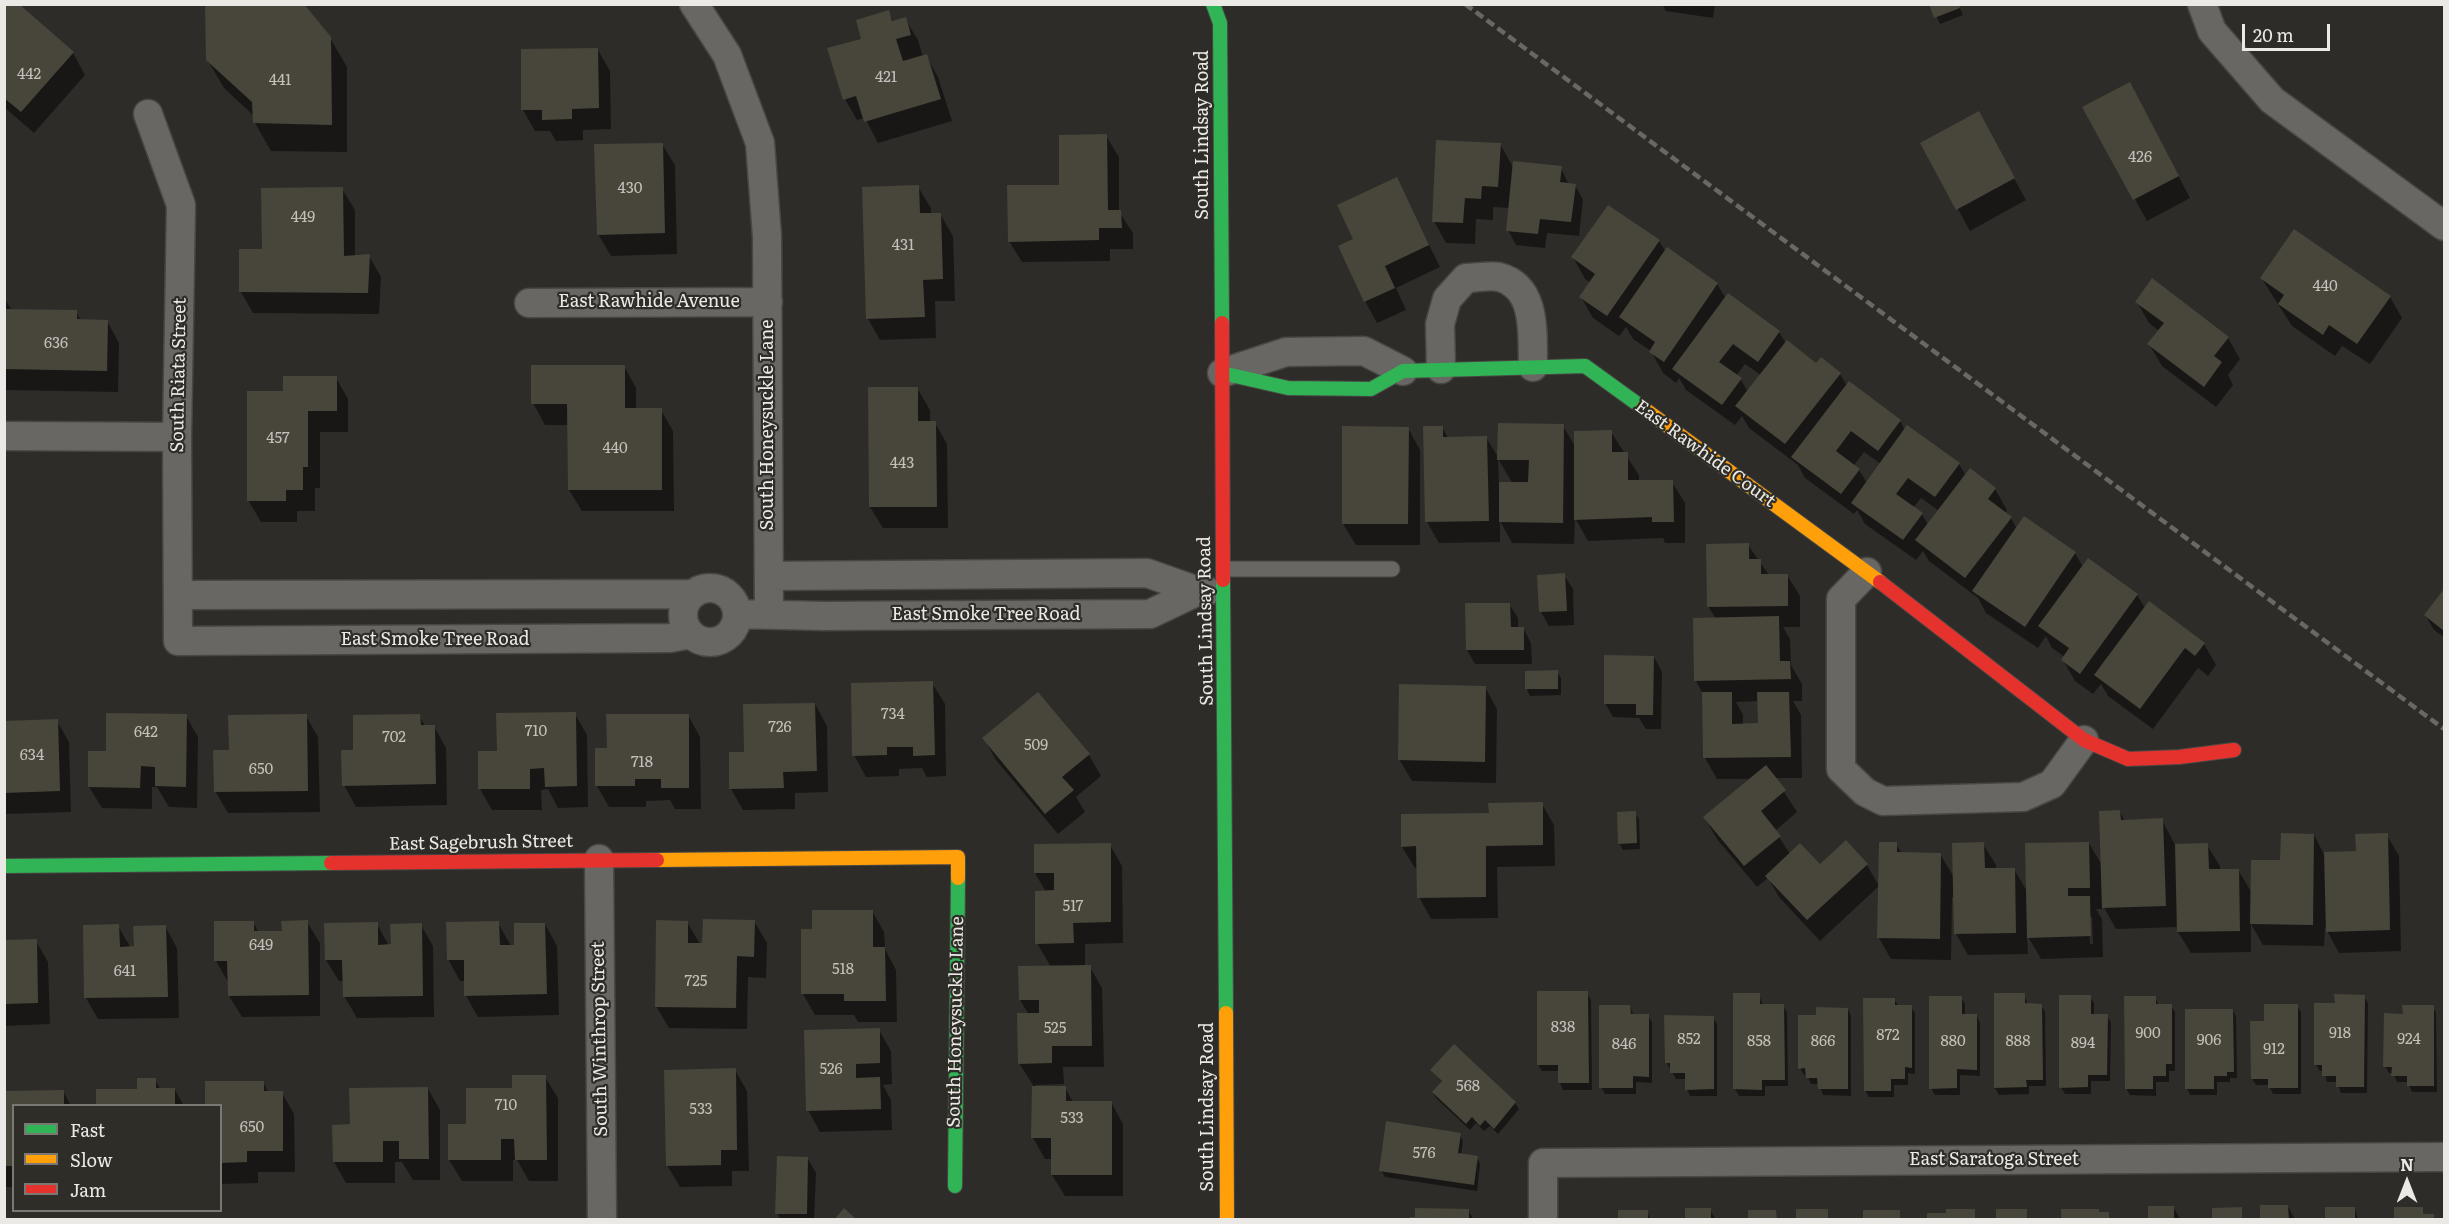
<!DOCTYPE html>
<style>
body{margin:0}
#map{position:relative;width:2449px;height:1224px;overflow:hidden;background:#2d2c29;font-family:Literata,serif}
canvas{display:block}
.frame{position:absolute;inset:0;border:6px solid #ebe9e5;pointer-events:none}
.legend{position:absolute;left:12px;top:1104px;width:210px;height:108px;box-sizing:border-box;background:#2f2d27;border:2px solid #7a7873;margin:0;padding:8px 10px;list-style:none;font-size:18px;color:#ebe9e5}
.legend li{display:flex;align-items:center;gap:12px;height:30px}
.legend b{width:30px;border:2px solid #7a7873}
.north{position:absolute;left:2377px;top:1152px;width:60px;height:60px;-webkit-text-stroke:4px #2f2d27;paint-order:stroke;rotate:0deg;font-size:16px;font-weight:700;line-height:24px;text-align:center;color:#ebe9e5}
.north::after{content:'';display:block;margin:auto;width:21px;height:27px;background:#ebe9e5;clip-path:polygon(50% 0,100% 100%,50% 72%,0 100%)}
.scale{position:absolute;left:2242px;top:24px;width:88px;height:27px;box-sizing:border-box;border:3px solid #ebe9e5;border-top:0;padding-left:8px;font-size:18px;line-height:21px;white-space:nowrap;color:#ebe9e5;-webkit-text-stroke:4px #2f2d27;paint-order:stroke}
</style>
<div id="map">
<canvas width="2449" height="1224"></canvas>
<div class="frame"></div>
<ul class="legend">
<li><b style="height:8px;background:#30b455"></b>Fast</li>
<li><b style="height:8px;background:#ff9f0a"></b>Slow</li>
<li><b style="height:8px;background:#e5322d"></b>Jam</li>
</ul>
<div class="north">N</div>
<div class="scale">20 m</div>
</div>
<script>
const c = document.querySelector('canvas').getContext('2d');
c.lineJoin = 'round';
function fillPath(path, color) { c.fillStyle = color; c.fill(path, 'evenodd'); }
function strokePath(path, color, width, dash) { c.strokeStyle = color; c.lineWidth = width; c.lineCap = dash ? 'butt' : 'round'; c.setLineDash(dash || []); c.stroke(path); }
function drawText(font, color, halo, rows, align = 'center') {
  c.font = font + ' Literata,serif'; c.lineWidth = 4.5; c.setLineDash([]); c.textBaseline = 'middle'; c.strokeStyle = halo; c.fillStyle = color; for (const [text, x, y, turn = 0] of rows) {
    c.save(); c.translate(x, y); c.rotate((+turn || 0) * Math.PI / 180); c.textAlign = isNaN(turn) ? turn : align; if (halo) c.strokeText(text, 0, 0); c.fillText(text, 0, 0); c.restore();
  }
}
const shadow = new Path2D(`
 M4 4H17L73 53 85 75 34 133 4 107Z
 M1662 4H1715L1713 18 1666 11Z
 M1930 4H1958L1963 15 1940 24Z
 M888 12 894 22 905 19 918 40 923 57 926 56 938 77 952 121 878 143 865 118 857 120 845 99 863 40Z
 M330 38 347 67V152L271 151 255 123 254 116 224 88 207 59Z
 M598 50 610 71 611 129 583 130V140L556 141 550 131H535L523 110 522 51Z
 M2141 105 2190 198 2147 221 2084 107Z
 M1990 135 2026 200 1970 231 1922 144Z
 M1106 136 1119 157V212L1133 233V249H1110V261L1022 262 1009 241Z
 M662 144 675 165 677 254 611 256 598 234Z
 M1500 144 1514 169 1561 168 1569 185H1575L1583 200 1579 236 1547 233 1545 248 1516 245 1508 230 1510 208 1493 207V220L1476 219 1475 244 1446 243 1434 221Z
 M1396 179 1440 267 1396 288 1406 310 1377 323 1365 301 1355 240Z
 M918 187 931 208V215L940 214 953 236 955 301H935L936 338 880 340 868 319 863 189Z
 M342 189 355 210V257L369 256 381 277 379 314 253 313 241 292 263 251Z
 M1659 241 1666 252 1717 284 1726 299 1779 332 1786 344 1816 365 1840 374 1847 386 1900 421 1905 430 1959 464 1966 476 1995 489 2007 510 2005 513 2011 518 2017 529 2075 553 2083 567 2088 560 2137 595 2145 608 2204 644 2216 665 2208 676 2198 668 2153 729 2108 696 2101 684 2093 694 2075 681 2063 660 2065 657 2052 648 2046 636 2038 648 1986 613 1978 598 1929 561 1923 551 1916 560 1865 524 1857 510 1854 514 1805 478 1798 465 1749 428 1742 416 1735 425 1686 390 1679 378 1676 383 1663 373 1651 351 1633 339 1626 327 1619 336 1593 318 1581 297 1591 283 1585 279 1573 257ZM1745 364 1761 375 1748 392 1741 380 1736 376ZM1864 452 1881 464 1867 483 1859 470 1854 465ZM1921 498 1939 511 1928 525 1922 514 1913 508Z
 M2262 279 2390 297 2402 318 2370 364 2342 346 2335 356 2292 326Z
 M4 298 12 310 76 311 81 321H107L119 343 118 392 4 390Z
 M2137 302 2228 338 2240 359 2228 375 2233 385 2216 407 2162 366 2149 344 2159 331 2149 323Z
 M624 366 636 388V410H661L673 431 674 511H582L569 490V425H545L533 403Z
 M336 378 348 399V432H320V488H315V511H297V522H261L248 500 285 393Z
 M917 388 930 410V423H935L947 444 948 528H883L870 507Z
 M1563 426 1575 446 1611 432 1639 475V482H1672L1685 503V543H1665L1663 538 1588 541 1575 518 1574 544 1512 543 1500 521V542L1439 543 1427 522 1442 427 1448 438 1486 437 1499 459ZM1498 459 1513 484 1499 483Z
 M1408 428 1420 450V545H1356L1343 524Z
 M1748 545 1769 575H1787L1800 596V627H1783L1790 639 1791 665 1802 684V701H1793L1801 715 1802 778H1775L1797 812 1775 831 1790 854 1820 866 1867 865 1879 886 1820 941 1779 897 1768 878 1757 887 1717 839 1705 818 1752 779H1717L1705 758 1703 694 1696 681 1716 619 1708 606ZM1759 701V725H1743V715L1736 702Z
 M1564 575 1573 589 1574 625 1549 626 1541 612 1539 576Z
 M2444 591V637L2434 630 2426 616Z
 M1509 604 1518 618V628H1523L1531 643 1532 664H1475L1467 650V605Z
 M1654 657 1662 672 1661 729H1646L1639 718 1613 717 1605 703Z
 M1557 672 1561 678V695L1530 696 1527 689Z
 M932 683 945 704 946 776 927 777 922 768 899 769V776L866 777 854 755Z
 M1485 687 1497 709 1496 783 1412 781 1399 759Z
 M815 704 827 726 828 792 795 793V809L743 810 731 789 746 753Z
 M575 714 587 735 588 807 558 808 548 789 541 790 542 810H492L480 789 498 753Z
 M688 715 700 737 701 809H675L670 800 646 801V807H609L597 786 608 749Z
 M186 716 198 737 197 808 169 807 157 787H152V809L102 808 89 787 107 753Z
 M306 716 318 737 320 812 228 813 215 791 230 751Z
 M419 716 426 727 434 726 446 748 447 805 356 807 344 785 355 752Z
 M57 721 69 742 71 812 4 814V722Z
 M984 738 1089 755 1101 776 1076 797 1085 812 1058 834 996 760Z
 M1542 804 1554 825 1555 866 1497 867 1498 918 1431 919 1419 897 1418 868H1415L1402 847 1490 814Z
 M2120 812 2125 821 2162 820 2175 845H2207L2220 866V870H2238L2252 893 2282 862 2314 835 2324 854 2357 853 2387 835 2399 856 2401 951 2339 953 2325 927 2324 946 2263 945 2251 924V952L2191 953 2178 932V927L2116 929 2102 904V909H2096L2102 919 2103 957 2041 959 2027 935 2028 954 1968 955 1956 934 1955 897H1952L1951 960 1891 959 1879 938 1896 844 1902 854H1940L1955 879 1983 844 1996 865V870L2014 869 2028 893 2089 843 2103 867ZM2089 917H2092L2093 944H2090Z
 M1635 813 1639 819 1640 849 1623 850 1619 843Z
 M1110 845 1122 866 1123 943 1085 944V967H1090L1102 988 1104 1067H1063L1064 1084 1035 1085V1087L1065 1088 1073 1102H1111L1123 1124V1196H1065L1052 1175V1159H1045L1033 1138V1085L1019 1063 1029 1015 1020 1000 1051 967 1037 943 1046 892 1035 873Z
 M872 911 884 932 885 949 896 970 897 1022H858L854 1015H815L803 994 814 931Z
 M754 921 767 943 766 978 748 977 747 1029 669 1028 656 1006 687 922 700 944Z
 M253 922 259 933 283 932 307 922 320 943V1016L242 1017 229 996 228 982 216 961Z
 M498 923 511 946H516L545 924 557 946 559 1015 478 1017 466 996 465 981H460L448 959Z
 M377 924 389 946 421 925 433 946 434 1017 357 1018 344 996V981H339L326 960Z
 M118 926 131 948 135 947 165 926 177 948 179 1018 98 1019 86 998Z
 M4 938 6 941H36L48 962 50 1024 4 1026Z
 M1587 993 1591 1000 1592 1090H1563L1560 1083 1559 1071H1542L1538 1065Z
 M2024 994 2028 1005H2041L2045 1012 2046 1086H2029V1094L1999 1095 1995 1088V995Z
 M1759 995 1763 1006H1783L1787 1012 1788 1086H1765V1096H1739L1735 1089Z
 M2364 996 2368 1003 2367 1093H2341L2337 1082H2327L2324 1071H2320L2316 1065 2336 1004Z
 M1961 997 1965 1004V1016H1977L1980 1023V1076L1960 1075V1095H1935L1931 1088Z
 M2090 997 2094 1003V1016H2107L2111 1022 2110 1081H2091V1094H2065L2061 1087Z
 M2155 997 2159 1006H2171L2175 1012V1071H2169V1082H2156V1096L2130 1095 2126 1088Z
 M1894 999 1899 1007H1911L1915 1013V1074L1908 1073V1085H1894V1097H1869L1865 1090Z
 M2297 1006 2301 1012V1094H2273L2269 1085H2256L2252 1079 2266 1023Z
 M1630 1007 1634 1016H1648L1652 1022V1083L1636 1082V1094H1605L1601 1087Z
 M2433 1007 2436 1013 2437 1092H2412L2408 1082H2397L2393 1073H2389L2385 1066 2404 1015Z
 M1848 1009 1851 1016V1096L1823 1095 1819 1084H1811L1807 1075H1804L1800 1068 1818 1017Z
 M2233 1010 2236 1017 2237 1078H2230V1082H2217V1095H2190L2187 1088Z
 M1713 1017 1717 1024V1096H1690L1687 1089 1686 1079H1676L1667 1063Z
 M879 1030 891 1051 892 1084 883 1085 891 1100 892 1130 820 1132 808 1110Z
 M735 1070 747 1091 749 1171H732V1186L680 1187 667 1165Z
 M1431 1070 1515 1103 1519 1109 1498 1134 1490 1126 1484 1131 1476 1123 1470 1130 1437 1099 1433 1093 1443 1083Z
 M545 1077 558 1098V1181H529L517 1160H513V1181H462L449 1160 467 1126 513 1089Z
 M155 1080 161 1090H175L184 1106H98L138 1091Z
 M263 1082 269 1093H282L294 1114 295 1172H258V1183L220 1184V1106Z
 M428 1089 440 1110V1180H413L402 1162H395V1183H346L334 1162 351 1126Z
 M63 1091 71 1106H14V1187H4V1092Z
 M1460 1135 1463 1141 1461 1155 1477 1157 1480 1164 1477 1191 1385 1177 1381 1170Z
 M808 1159 816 1173 814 1220H781L777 1213Z
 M2288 1206 2295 1220H2262Z
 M2173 1207 2181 1220H2150Z
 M2355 1209 2358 1220H2327Z
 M1468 1210 1474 1220H1411Z
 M1710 1210 1716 1220H1686Z
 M1647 1212 1651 1220H1599L1620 1219Z`);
const building = new Path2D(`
 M4 4H19L74 52 21 112 4 98Z
 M205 4H304L331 37 332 125 253 123 252 102 206 60Z
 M1929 4H1959L1960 8 1934 18Z
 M889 10 892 21 906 17 911 35 896 39 903 61 927 54 941 99 864 122 856 96 843 100 827 48 861 39 856 20Z
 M598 48 599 108 572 109V119L542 120V110H521V49Z
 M2130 82 2179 176 2133 200 2082 107Z
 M1979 111 2015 178 1956 210 1920 143Z
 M1107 134 1108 210H1121L1122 228H1099V240L1008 242 1007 185H1059V135Z
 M1436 140 1501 143 1498 187 1482 186 1481 199 1465 198 1463 223 1432 222Z
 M663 143 665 233 597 235 594 144Z
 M1513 161 1562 166 1560 182 1576 184 1571 222 1540 219 1538 234 1506 231Z
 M1397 177 1429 245 1385 266 1395 288 1364 302 1338 246 1353 239 1337 205Z
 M919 185 920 213H941L943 279 923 280 925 317 866 319 862 187Z
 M343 187 344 256 370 254 368 293 239 292V249H262L261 188Z
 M1608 205 1660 240 1607 316 1579 297 1595 274 1571 257Z
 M2294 229 2391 296 2357 344 2329 325 2323 335 2278 304 2284 295 2260 278Z
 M1667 247 1718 283 1664 362 1649 352 1655 342 1619 317Z
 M2152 278 2229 337 2214 356 2222 362 2204 387 2147 344 2164 323 2135 302Z
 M1728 293 1780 331 1758 362 1733 344 1719 362 1742 378 1722 405 1672 369Z
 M4 309 77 310V319L108 320 107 371 4 369Z
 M1787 340 1816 363 1821 357 1841 373 1785 444 1735 406Z
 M531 365H625V408H662V490H568L567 404H531Z
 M283 376H337V411H308V467H303V490H286V501H247V391H283Z
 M1849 381 1901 420 1878 451 1851 431 1836 451 1860 469 1841 494 1791 457Z
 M868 387H918V421H936L937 507H869Z
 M1498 423 1564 424 1563 523 1499 522V482H1528L1529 460H1497Z
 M1907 425 1960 463 1935 497 1908 478 1896 494 1923 513 1903 540 1851 503Z
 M1342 426 1409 427 1408 524H1342Z
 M1423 426H1443V437L1487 436 1489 521 1425 522Z
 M1612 430V452H1628V480H1673L1674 522H1652V517L1574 520V431Z
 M1970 468 1996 488 1988 499 2012 517 1965 578 1915 540Z
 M2024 516 2076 552 2025 627 1972 591Z
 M1749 543V559H1761V574H1788V606L1707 607 1706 544Z
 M2088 558 2138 594 2080 674 2061 660 2069 648 2038 626Z
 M1565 573 1567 611 1539 612 1537 575Z
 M2444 589V631L2424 615Z
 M2149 601 2205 643 2195 656 2185 648 2140 709 2094 675Z
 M1465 603H1510L1511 627H1524V650H1466Z
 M1779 616 1780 661H1790L1791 679 1694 681 1693 618Z
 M1604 655 1654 656 1653 715H1636V704H1604Z
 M1558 670V689H1525V671Z
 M933 681 935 755 913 756V747H887V755L852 756 851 683Z
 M1399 684 1486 686 1485 762 1398 760Z
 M1038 692 1090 754 1062 777 1074 790 1045 814 982 738Z
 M1702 692H1732V724L1758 723 1757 692H1789L1791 757 1703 758Z
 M815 703 817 771 783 772 784 788 729 789V752H744L743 704Z
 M576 712 577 786 545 787 544 768 530 769V789H478V751H497L496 713Z
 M106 713 187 714 186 787 155 786V767L141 766 140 788 88 787V751H106Z
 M307 714 308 791 214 792 213 750H229L228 715Z
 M420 714 421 725H435L436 784 342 786 341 750H353V715Z
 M606 714H689V788H661V779H635V786H595V748H607Z
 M58 719 60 791 4 793V721Z
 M1766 765 1786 790 1761 811 1781 836 1744 866 1703 817Z
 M1543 802V845L1486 846V897L1417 898 1416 846 1401 847V814L1489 813 1488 803Z
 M2120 810 2121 820 2163 818 2166 906 2102 908 2099 811Z
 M1636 811 1637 843 1618 844 1617 812Z
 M2281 833 2314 834 2313 925 2250 924 2251 860H2280Z
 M2388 833 2390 930 2326 932 2324 852 2356 851 2355 834Z
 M1846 840 1868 864 1807 920 1765 876 1800 843 1820 864Z
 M1879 842H1897V852L1941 853 1940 939 1877 938Z
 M1984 842 1985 868H2015L2016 933 1954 934 1952 843Z
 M2089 842 2090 888H2068V896H2090L2091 936 2027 938 2025 843Z
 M1111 843V922L1073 923 1074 943 1035 944V891L1054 890V873H1034V844Z
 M2208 843 2209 869H2239L2240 931 2177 932 2175 844Z
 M812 910H873V947H885L886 1001H844V994H801V929H812Z
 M703 919 755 920 754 957 737 956 736 1008 655 1007 656 920 688 921V943H702Z
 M308 920 309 995 228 996 227 961H214V921H254V931H282L281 921Z
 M499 921 500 945H514V923H545L547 994 464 996V960H447L446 922Z
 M378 922V945L391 944 390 924 422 923 423 996 343 997 342 960H325L324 923Z
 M119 924 120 947 134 946 133 926 166 925 168 997 84 998 83 925Z
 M37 939 38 1003 4 1004V940Z
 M1091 965 1092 1046H1052V1063L1018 1064 1017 1013H1039V1000H1019L1018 966Z
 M1537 991H1588L1589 1083H1558V1065H1537Z
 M1733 993H1760V1004H1784L1785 1080H1762V1090L1733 1089Z
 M1994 993H2025V1003L2042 1004 2043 1080H2026L2027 1087 1994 1088Z
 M2334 994 2365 995 2364 1087H2336V1076H2322V1065H2314V1003H2335Z
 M2059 995H2091V1014H2108L2107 1075H2088V1087L2059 1088Z
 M1929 996H1962V1014H1977V1070L1957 1069V1088L1929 1089Z
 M2124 996H2156V1004H2172V1064H2166V1076H2153V1089H2125Z
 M1863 998H1895V1005H1912V1068L1905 1067V1079H1891V1091H1864Z
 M2264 1004H2298V1088H2268V1079H2251L2250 1021H2264Z
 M1599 1005H1630L1631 1014H1649V1077L1633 1076V1088H1599Z
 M2402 1005H2434V1086H2407V1076H2391L2392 1067H2383L2384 1013 2403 1014Z
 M1816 1007 1848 1008V1089H1818L1817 1078H1806L1805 1068 1798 1069V1015H1816Z
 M2185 1009H2233L2234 1072H2227V1076H2214V1089H2185Z
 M1664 1015 1714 1016V1089L1685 1090V1073H1670V1063H1665Z
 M880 1028V1063L856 1064V1078L880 1077 881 1109 806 1111 804 1030Z
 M1454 1044 1516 1102 1494 1129 1485 1120 1480 1126 1472 1117 1466 1124 1432 1092 1442 1081 1430 1070Z
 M736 1068 737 1150H721V1165L666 1166 664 1070Z
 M512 1075H546L547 1160H515L514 1139H501V1160H448V1124H466V1088H512Z
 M137 1078H156V1088H175V1106H96V1089H137Z
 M205 1081H264V1091H283V1151H247V1162L220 1163V1106H205Z
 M1032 1086H1066V1101H1112V1175H1051V1138H1031Z
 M428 1087 429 1159H399V1141H383V1162H333L332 1125 350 1124 349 1088Z
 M64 1090V1106H14V1166H4V1091Z
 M1386 1121 1461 1133 1458 1153 1478 1156 1474 1185 1379 1171Z
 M777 1156 808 1157 807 1214H775Z
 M2260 1205H2288L2289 1220H2260Z
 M2148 1206H2174V1220H2148Z
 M2242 1207V1220H2212V1208Z
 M2325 1207H2355V1220H2325Z
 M2394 1207H2423V1214H2434V1220H2394Z
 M844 1208 857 1220H834Z
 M1415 1208 1469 1209V1220H1410V1217H1415Z
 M1685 1208H1711V1220H1685Z
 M1796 1209H1828V1220H1796Z
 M1946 1209H1975V1220H1927V1213H1946Z
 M1996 1209H2027V1220H1996Z
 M2061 1209H2099V1212H2109V1220H2061Z
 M1618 1210H1648V1220H1618Z
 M1748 1210H1776L1777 1220H1748Z
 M1863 1210H1900V1220H1863Z`);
const lane = new Path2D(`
 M1224 569H1392`);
const street = new Path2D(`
 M694 4 727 55 760 143 767 236 769 614
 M2202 4 2212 31 2272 100 2444 226
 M148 114 181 205 177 437 178 641 670 638 691 634
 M529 303 768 302
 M1441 369 1440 324 1447 299 1466 278C1476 278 1490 275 1499 277 1538 287 1532 336 1533 367
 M1222 373 1286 352 1364 351 1403 371
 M4 436 177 437
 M1867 572 1841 599V769L1865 792 1883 801 2023 797 2052 784 2084 740
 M769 576 1147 573 1198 591H1207
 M683 615a27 27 0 1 1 54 0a27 27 0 1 1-54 0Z
 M178 595 692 594
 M737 614 824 616 1150 614 1198 591
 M599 859 602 1220
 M1543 1220V1163L2444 1157`);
const fast = new Path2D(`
 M1213 4 1220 23 1222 323
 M1222 373 1288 388 1371 389 1403 371 1585 366 1643 408
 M1223 580 1226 1013
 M4 866 331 863
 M955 1186 958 878`);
const slow = new Path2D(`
 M1643 408 1880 582
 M657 860 958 857V878
 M1226 1013 1227 1220`);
const jam = new Path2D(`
 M1222 323 1223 580
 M1880 582 2084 740 2128 759 2179 757 2234 750
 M331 863 657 860`);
const rail = new Path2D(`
 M1465 4 2444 729`);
const numberNames = [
 ["442",29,75],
 ["421",886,78],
 ["441",280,81],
 ["426",2140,158],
 ["430",630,189],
 ["449",303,218],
 ["431",903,246],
 ["440",2325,287],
 ["636",56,344],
 ["457",278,439],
 ["440",615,449],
 ["443",902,464],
 ["734",893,715],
 ["726",780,728],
 ["710",536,732],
 ["642",146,733],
 ["702",394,738],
 ["509",1036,746],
 ["634",32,756],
 ["718",642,763],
 ["650",261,770],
 ["517",1073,907],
 ["649",261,946],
 ["518",843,970],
 ["641",125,972],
 ["725",696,982],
 ["838",1563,1028],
 ["525",1055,1029],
 ["900",2148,1034],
 ["918",2340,1034],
 ["872",1888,1036],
 ["852",1689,1040],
 ["924",2409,1040],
 ["906",2209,1041],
 ["858",1759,1042],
 ["866",1823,1042],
 ["880",1953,1042],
 ["888",2018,1042],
 ["894",2083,1044],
 ["846",1624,1045],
 ["912",2274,1050],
 ["526",831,1070],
 ["568",1468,1087],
 ["710",506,1106],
 ["533",701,1110],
 ["533",1072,1119],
 ["650",252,1128],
 ["576",1424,1154]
];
const streetNames = [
 ["South Lindsay Road",1203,135,-90],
 ["East Rawhide Avenue",649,302],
 ["South Riata Street",179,375,-89],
 ["South Honeysuckle Lane",768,425,-90],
 ["East Rawhide Court",1705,454,36],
 ["East Smoke Tree Road",986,615],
 ["South Lindsay Road",1206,621,-91],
 ["East Smoke Tree Road",435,640],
 ["East Sagebrush Street",481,843,-1],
 ["South Honeysuckle Lane",956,1022,-89],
 ["South Winthrop Street",600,1039,-91],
 ["South Lindsay Road",1208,1107,-90],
 ["East Saratoga Street",1994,1160]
];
fillPath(shadow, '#0007');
fillPath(building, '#48453b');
strokePath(lane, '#484744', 17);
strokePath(street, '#484744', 31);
strokePath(fast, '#484744', 16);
strokePath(slow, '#484744', 16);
strokePath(jam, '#484744', 16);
strokePath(lane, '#686764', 15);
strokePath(street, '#686764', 28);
strokePath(fast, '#30b455', 14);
strokePath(slow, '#ff9f0a', 14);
strokePath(jam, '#e5322d', 14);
strokePath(rail, '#696865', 4.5, [9, 4.5]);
drawText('15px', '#c2c0ba', null, numberNames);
drawText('18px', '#ebe9e5', '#2f2d27', streetNames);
</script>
